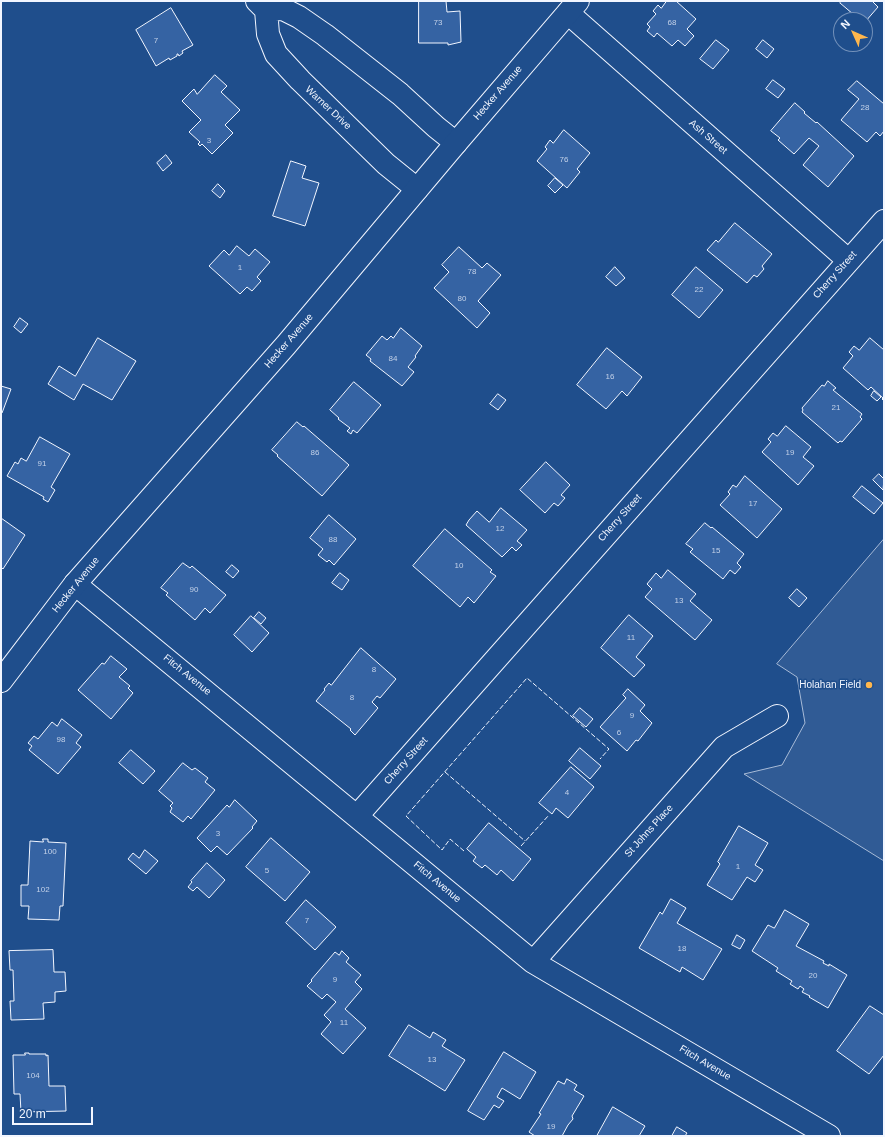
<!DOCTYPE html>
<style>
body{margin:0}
#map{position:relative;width:885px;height:1137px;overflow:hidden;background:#1f4e8c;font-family:Arial,sans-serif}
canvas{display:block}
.frame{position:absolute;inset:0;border:2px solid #f2f6ff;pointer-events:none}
.north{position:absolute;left:833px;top:12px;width:40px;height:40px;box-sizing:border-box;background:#1f4e8c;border:1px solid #7391ba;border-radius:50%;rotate:315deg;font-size:11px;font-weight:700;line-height:16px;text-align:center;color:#f2f6ff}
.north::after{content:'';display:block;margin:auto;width:14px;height:18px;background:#ffb74d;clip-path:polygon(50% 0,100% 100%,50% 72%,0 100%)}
.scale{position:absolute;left:12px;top:1107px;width:81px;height:18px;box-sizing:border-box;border:2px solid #f2f6ff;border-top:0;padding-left:5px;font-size:12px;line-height:14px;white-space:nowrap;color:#f2f6ff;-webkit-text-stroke:3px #1f4e8c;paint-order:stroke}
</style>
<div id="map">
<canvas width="885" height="1137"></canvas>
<div class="frame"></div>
<div class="north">N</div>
<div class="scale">20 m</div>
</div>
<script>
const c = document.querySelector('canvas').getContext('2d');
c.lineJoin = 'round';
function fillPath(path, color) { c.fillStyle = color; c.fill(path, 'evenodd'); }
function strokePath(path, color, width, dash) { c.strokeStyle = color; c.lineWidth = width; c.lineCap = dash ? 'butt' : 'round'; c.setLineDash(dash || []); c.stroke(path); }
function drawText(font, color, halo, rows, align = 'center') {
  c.font = font + ' Arial,sans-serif'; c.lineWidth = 3; c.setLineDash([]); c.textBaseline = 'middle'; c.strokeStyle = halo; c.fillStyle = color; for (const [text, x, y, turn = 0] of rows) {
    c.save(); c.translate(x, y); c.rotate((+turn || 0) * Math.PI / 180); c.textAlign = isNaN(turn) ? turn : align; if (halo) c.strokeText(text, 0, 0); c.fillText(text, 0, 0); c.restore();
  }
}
const built = new Path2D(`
 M884 539V861L744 774 782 765 805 723 797 677 777 664Z`);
const building = new Path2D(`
 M419 1H446L447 12 460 11 461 42 448 45V43H419Z
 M667 1H676L696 19 687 29 694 36 685 46 678 40 672 46 657 33 654 37 647 31 650 27 647 24 656 14 653 11 658 5 661 8Z
 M842 1H872L878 7 865 22V20H860L840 3Z
 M171 8 193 45 182 51 183 53 179 56 178 54H177V56L170 60 169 58 156 66 136 30Z
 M716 40 729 50 713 69 700 59Z
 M763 40 774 49 767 58 756 49Z
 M215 75 227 86 221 92 240 110 225 125 233 133 212 154 202 144 200 146 198 144 200 142 189 132 201 120 182 101 194 89 197 94Z
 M773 80 785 89 778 98 766 89Z
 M857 81 884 104V131L880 136 876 132 867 142 841 120 859 99 848 90Z
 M795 103 805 112 804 113 816 123 817 122 854 156 828 187 803 165 819 146 809 138 794 154 778 140 780 138 771 131Z
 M564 130 590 153 577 169 580 172 567 188 537 161 547 149 545 147 550 140 553 143Z
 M166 155 172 163 163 171 157 163Z
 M291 161 306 166 302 178 319 183 305 226 273 216Z
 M555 178 563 185 555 193 548 186Z
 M218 184 225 191 220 198 212 191Z
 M735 223 772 254 762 266 764 269 757 277 754 275 747 283 707 250 716 240 718 242Z
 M237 246 249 256 255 249 270 262 257 277 261 281 252 291 247 287 240 294 209 266 224 250 229 255Z
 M459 247 482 268 487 263 501 275 478 301 490 313 477 328 434 288 449 272 442 265Z
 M615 267 625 278 616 286 606 277Z
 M696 267 723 290 699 318 672 295Z
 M20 318 28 324 21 333 14 327Z
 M401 328 422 346 415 356 416 357 408 367 414 372 402 386 370 361 371 359 366 355 382 336 387 340 391 336 393 338Z
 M98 338 136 361 112 400 83 384 74 400 48 384 59 366 75 376Z
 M870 338 884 350V401L882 399 883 398 871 387 868 390 843 368 853 356 849 352 854 346 859 350Z
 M607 348 642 377 627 396 622 391 606 409 577 385Z
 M828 381 836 388 833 390 862 414 860 417 862 419 842 442 840 441 838 443 802 412 803 410 802 408 822 385 824 386Z
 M354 382 381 405 357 433 353 430 351 434 347 431 350 428 338 419 339 418 330 410Z
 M1 386 11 389 2 413H1Z
 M874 391 881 397 877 401 871 396Z
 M498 394 506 400 498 410 490 404Z
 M297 422 303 427 304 426 349 465 322 496 277 456 278 455 272 450Z
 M786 426 811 447 803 457 814 466 798 485 762 452 771 442 768 439 773 433 777 436Z
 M40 437 70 454 51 487 55 490 48 502 43 499 44 497 7 476 15 462 18 464 21 458 26 461Z
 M546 462 570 485 561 495 565 498 558 506 554 503 545 513 520 490Z
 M879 474 884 479 883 490 873 480Z
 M745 476 782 509 757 538 720 505 730 494 728 492 733 485 736 487Z
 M862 486 883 503 874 514 853 497Z
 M501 508 527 530 517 541 522 545 516 551 512 547 502 557 466 525 469 520 477 511 489 522Z
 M329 515 356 539 334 565 329 560 327 562 318 555 323 549 310 538Z
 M1 518 25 535 3 569 1 567Z
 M705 523 711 528 712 527 744 554 737 563 741 567 735 574 730 570 723 579 690 552 693 549 686 544Z
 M445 529 492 570 490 572 496 576 474 603 468 597 460 607 413 566Z
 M183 563 190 568 192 566 226 595 210 613 205 608 195 620 166 595 168 593 161 588Z
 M232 565 239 571 233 578 226 572Z
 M668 570 696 594 690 601 712 620 695 640 645 597 652 589 647 584 656 573 661 578Z
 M340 573 349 580 342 590 332 583Z
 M797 589 807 598 799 607 789 598Z
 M259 612 266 618 261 624 254 618Z
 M629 615 653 636 636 657 645 665 634 677 601 648Z
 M251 616 269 633 252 652 234 635Z
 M361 648 396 679 380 698 377 696 372 702 378 708 355 735 350 730 351 729 316 701 325 690 324 689 329 683 331 685Z
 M111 656 127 669 119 677 130 686 128 688 133 693 111 719 78 690 102 663 104 664Z
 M628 689 645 705 640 711 652 723 638 741 636 740 627 751 600 727 626 698 623 695Z
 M580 708 593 719 586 727 573 716Z
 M62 719 82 735 76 743 81 747 58 774 29 750 32 746 28 743 34 736 38 739 52 722 57 726Z
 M580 748 601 766 590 779 569 761Z
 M131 750 155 771 143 784 119 763Z
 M183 763 192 770 195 768 208 778 205 782 215 790 191 819 188 816 183 822 170 812 172 808 170 806 173 803 159 791Z
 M571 767 594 787 568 818 556 808 552 814 539 803Z
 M235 800 257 821 252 827 253 828 227 855 217 846 211 852 197 838 227 805 229 807Z
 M489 823 531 859 513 881 501 870 497 875 485 865 482 868 473 861 476 857 467 849Z
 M739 826 768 843 755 865 763 870 755 882 747 877 732 900 707 885 720 864 718 862Z
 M271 838 310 872 285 901 246 867Z
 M43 839H48V842L66 843 63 906H60L59 920 28 919 29 906H21V885H28L30 841 43 842Z
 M145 850 158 861 146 874 128 859 133 853 139 858Z
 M207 863 225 880 209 898 197 887 193 891 188 887 192 882 191 881Z
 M671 899 686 908 677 923 722 949 703 980 682 967 680 972 639 948 660 912 662 914Z
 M306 900 336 927 315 950 286 923Z
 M785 910 809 924 796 946 824 961 823 963 829 966V964L847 975 828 1008 809 997 810 996 802 992 804 989 800 986 798 989 790 984 792 981 776 971 778 968 752 951 768 925 774 928Z
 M737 935 745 940 740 949 732 945Z
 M53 950 54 972H65L66 991 55 992V1002L43 1003 44 1019 11 1020 10 1001H14L13 970H10L9 951Z
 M342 951 349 958 346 962 361 975 355 982 362 989 345 1009 366 1028 343 1054 321 1034 331 1022 324 1015 336 1002 327 994 322 999 307 986 312 981 311 980 335 952 339 955Z
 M870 1006 884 1015V1055L869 1074 837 1051Z
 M409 1025 430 1038 433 1032 446 1040 442 1046 465 1060 445 1091 389 1056Z
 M504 1052 536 1072 520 1099 502 1088 497 1097 504 1101 499 1108 494 1105 484 1120 468 1111Z
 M25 1053H29V1054H46V1056L48 1055 49 1086H65L66 1111 21 1112 20 1094H14L13 1055H25Z
 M567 1079 577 1085 574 1090 584 1096 572 1116 573 1119 568 1125 562 1136H535L529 1132 541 1114 539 1113 558 1081 564 1084Z
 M613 1107 645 1126 639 1136H597Z
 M677 1127 687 1133 685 1136H672Z`);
const minor = new Path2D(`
 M257 1 266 10 268 34 276 54 300 80 386 164 417 189
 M266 10 283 9 299 17 325 35 400 94 436 127 456 143
 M568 13 848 260
 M75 584 533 962 829 1136
 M357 816 884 221
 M533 962 724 747 777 716`);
const tertiary = new Path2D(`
 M1 681 75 584 286 345 456 143 578 1`);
const fence = new Path2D(`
 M445 772 525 841
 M521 846 549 815
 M464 851 450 839 442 850 406 816 527 678 609 749 600 759`);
const markers = [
 [869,685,4,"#ffb74d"]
];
const numberNames = [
 ["73",438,23],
 ["68",672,23],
 ["7",156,41],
 ["28",865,108],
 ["3",209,141],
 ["76",564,160],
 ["1",240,268],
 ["78",472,272],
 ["22",699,290],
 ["80",462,299],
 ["84",393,359],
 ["16",610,377],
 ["21",836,408],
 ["86",315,453],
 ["19",790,453],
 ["91",42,464],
 ["17",753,504],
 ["12",500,529],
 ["88",333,540],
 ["15",716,551],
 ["10",459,566],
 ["90",194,590],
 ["13",679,601],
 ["11",631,638],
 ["8",374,670],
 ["8",352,698],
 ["9",632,716],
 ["6",619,733],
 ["98",61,740],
 ["4",567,793],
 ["3",218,834],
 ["100",50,852],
 ["1",738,867],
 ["5",267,871],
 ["102",43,890],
 ["7",307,921],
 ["18",682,949],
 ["20",813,976],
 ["9",335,980],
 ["11",344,1023],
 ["13",432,1060],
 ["104",33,1076],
 ["19",551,1127]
];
const streetNames = [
 ["Hecker Avenue",498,93,-49],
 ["Warner Drive",328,108,43],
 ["Ash Street",708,137,41],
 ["Cherry Street",835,275,-48],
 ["Hecker Avenue",289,341,-49],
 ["Cherry Street",620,518,-48],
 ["Hecker Avenue",76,585,-51],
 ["Fitch Avenue",187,675,39],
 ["Cherry Street",406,761,-48],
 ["St Johns Place",649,831,-48],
 ["Fitch Avenue",437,882,40],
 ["Fitch Avenue",705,1063,31]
];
const poiNames = [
 ["Holahan Field",861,685]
];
fillPath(built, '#305b95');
strokePath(built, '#a8bbd7', 1);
fillPath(building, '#3563a3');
strokePath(building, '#f2f6ff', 1);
strokePath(minor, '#f2f6ff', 24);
strokePath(tertiary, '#f2f6ff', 24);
strokePath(minor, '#1f4e8c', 22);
strokePath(tertiary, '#1f4e8c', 22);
strokePath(fence, '#f2f6ff', 1, [5, 2]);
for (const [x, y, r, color] of markers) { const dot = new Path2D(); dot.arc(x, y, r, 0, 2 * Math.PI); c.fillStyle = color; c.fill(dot); strokePath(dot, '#1f4e8c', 1.5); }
drawText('8px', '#c3d1e8', null, numberNames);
drawText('10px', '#f2f6ff', '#1f4e8c', streetNames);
drawText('10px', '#f2f6ff', '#1f4e8c', poiNames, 'right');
</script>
